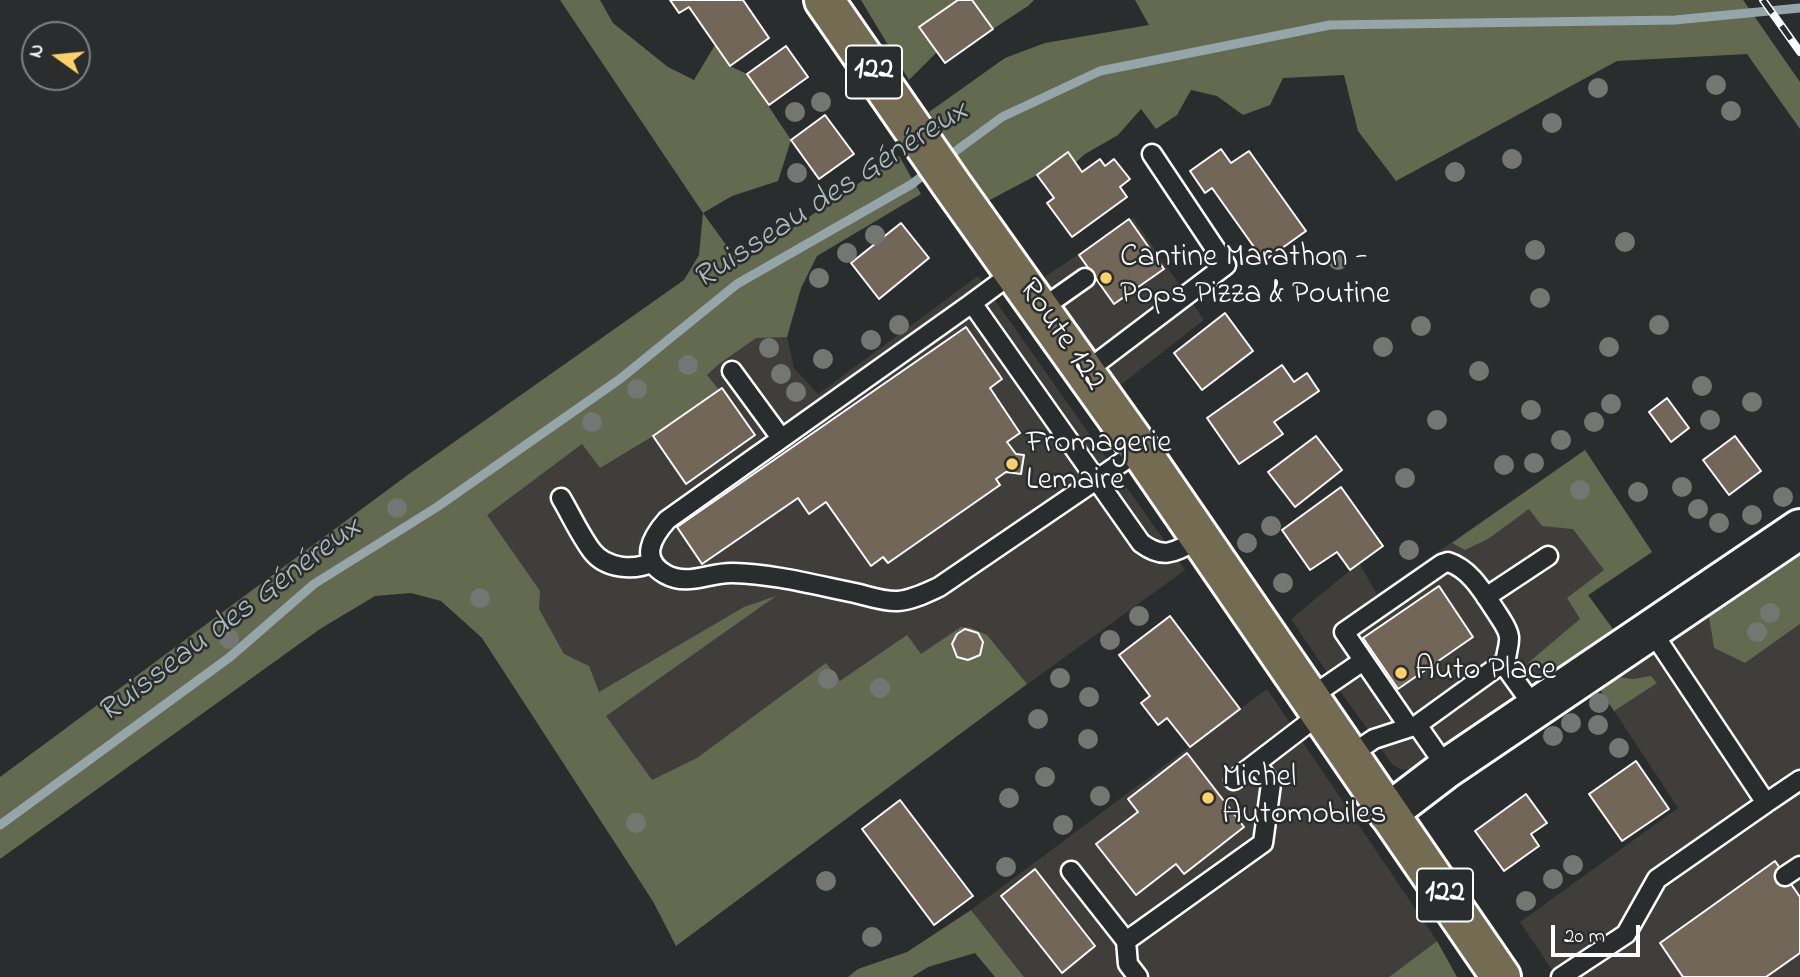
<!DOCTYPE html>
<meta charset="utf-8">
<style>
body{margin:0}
#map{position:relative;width:1800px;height:977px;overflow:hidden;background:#2a2d2e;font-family:"Indie Flower",sans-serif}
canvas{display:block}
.north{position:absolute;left:21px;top:21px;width:70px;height:70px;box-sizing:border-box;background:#2a2d2e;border:2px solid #7f8182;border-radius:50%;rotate:285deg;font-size:19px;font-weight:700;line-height:28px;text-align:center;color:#fff}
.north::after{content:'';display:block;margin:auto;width:24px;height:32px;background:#ffd166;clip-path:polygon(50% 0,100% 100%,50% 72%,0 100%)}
.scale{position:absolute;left:1551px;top:925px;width:89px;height:32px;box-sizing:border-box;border:4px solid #fff;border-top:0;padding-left:9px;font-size:21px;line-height:24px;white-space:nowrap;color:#fff;-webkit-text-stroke:5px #2a2d2e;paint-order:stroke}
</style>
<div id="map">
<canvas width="1800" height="977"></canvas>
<div class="north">N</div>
<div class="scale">20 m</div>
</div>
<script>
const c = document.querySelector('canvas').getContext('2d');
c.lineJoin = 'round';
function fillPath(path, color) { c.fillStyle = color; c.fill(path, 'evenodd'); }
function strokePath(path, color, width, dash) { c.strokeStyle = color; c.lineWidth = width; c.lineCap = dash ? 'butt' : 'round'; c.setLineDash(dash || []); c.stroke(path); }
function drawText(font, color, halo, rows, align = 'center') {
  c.font = font + ' "Indie Flower",sans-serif'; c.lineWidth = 5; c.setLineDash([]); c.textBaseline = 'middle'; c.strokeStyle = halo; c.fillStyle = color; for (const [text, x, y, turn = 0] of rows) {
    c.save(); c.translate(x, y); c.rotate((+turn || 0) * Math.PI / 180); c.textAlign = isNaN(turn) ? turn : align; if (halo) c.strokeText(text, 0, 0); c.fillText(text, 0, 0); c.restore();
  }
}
const built = new Path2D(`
 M703 213 734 256 759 279 801 288 787 337 794 368 818 394 978 276 1185 570 941 747 676 946 423 464 684 280 699 255Z
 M1133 218 1204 320 1115 389 1040 280Z
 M1585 450 1652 552 1588 596 1613 629 1417 767 1409 770 1400 769 1392 764 1333 681 1291 619 1359 563 1377 594Z
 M1709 617 1714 648 1745 663 1800 624V977H1557L1520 922 1678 808 1599 688Z
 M1267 689 1437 941 1389 977H1024L971 910Z`);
const green = new Path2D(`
 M560 0H600L613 23 668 67 694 80 715 45 730 66 747 74 791 140 778 181 732 196 703 213 734 256 741 263 899 156 921 194 817 256 801 288 787 337 756 338 719 364 707 375 719 390 653 436 600 468 582 444 487 515 540 591 539 609 564 654 589 666 599 692 744 607 776 596 606 716 652 780 697 758 826 663 840 681 907 635 921 654 961 627 971 628 987 635 1027 684 676 946 654 903 482 638 441 601 411 593 375 596 320 629 0 859V777L409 474 684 280 699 255 703 213Z
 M861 0H958L920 27 937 52 909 80Z
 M972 0H1034L1028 6 993 29Z
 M1135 0H1743L1800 82V129L1747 54 1617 61 1396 181 1358 131 1344 75 1283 78 1270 105 1243 115 1217 96 1191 90 1177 115 1156 129 1141 109 1118 135 1085 154 1075 163 1037 175 986 202 929 112 1005 58 1045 43 1149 25Z
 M1585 450 1652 552 1588 595 1613 629 1552 672 1539 670 1528 663 1580 619 1567 598 1604 570 1573 529 1542 526 1529 509 1488 539 1465 550 1452 543Z
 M1800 555V624L1745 663 1714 648 1709 617Z
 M1651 676 1657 683 1614 711 1599 688 1615 677 1633 679Z
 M971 910 1024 977H995L975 953 928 967 912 977H848L858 969 907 952Z
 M1437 941 1457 977H1389Z`);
const stream = new Path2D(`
 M945 159 1002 117 1100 71 1330 25 1675 20 1800 8
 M0 825 230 657 314 584 437 507 620 379 737 284 912 184 931 169`);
const building = new Path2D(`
 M670 0H743L769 38 730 66 689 7 679 13Z
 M958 0H972L993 29 945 63 919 27Z
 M786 46 808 77 769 105 747 74Z
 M825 115 854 154 819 179 791 140Z
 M1221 149 1231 163 1249 151 1306 231 1264 261 1212 188 1205 193 1190 171Z
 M1068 152 1082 172 1100 159 1105 166 1114 159 1130 179 1120 187 1127 197 1072 237 1047 203 1054 198 1037 175Z
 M1129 219 1164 269 1114 304 1079 255Z
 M901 223 929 258 879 299 851 263Z
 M1225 313 1253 351 1202 390 1174 353Z
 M966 327 1002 379 990 388 1020 433 1007 442 1016 454 1024 455 1021 474 1006 472 996 479 1000 485 888 563 883 557 871 566 826 502 809 514 798 498 702 564 677 527Z
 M1282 365 1294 382 1307 373 1319 391 1274 422 1283 434 1239 464 1207 418Z
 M722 388 755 435 686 484 653 436Z
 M1667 398 1689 428 1671 442 1649 412Z
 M1316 436 1342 470 1295 507 1268 472Z
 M1735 436 1761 471 1729 495 1703 460Z
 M1341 487 1383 546 1350 570 1337 552 1310 570 1282 530Z
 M1439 586 1473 637 1398 689 1363 638Z
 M1170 616 1240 709 1190 747 1167 718 1158 725 1141 703 1150 696 1119 655Z
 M965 629 978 633 983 642 980 655 968 660 957 657 952 644 957 634Z
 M1187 753 1244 827 1184 874 1176 864 1136 895 1096 844 1138 812 1128 799Z
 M1636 761 1669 809 1622 841 1589 794Z
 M1526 794 1547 823 1531 834 1539 846 1504 871 1475 831Z
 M900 800 973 896 934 925 862 829Z
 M1775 861 1800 897V953L1766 977H1683L1660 943Z
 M1035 869 1095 946 1062 973 1001 896Z`);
const service = new Path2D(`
 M1014 272 972 303 1141 543C1165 561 1176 551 1200 538
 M972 303 667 520C652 537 639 559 665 574 688 587 709 572 733 573 774 574 815 585 855 593 868 596 885 602 898 601 912 600 926 593 939 587L1140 450
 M1041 309 1085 278
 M732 371 781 438
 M1085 372 1226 265 1152 154
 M561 498C571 515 580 535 592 551 606 569 634 571 653 562
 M1486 597 1548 556
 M1309 698 1363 661
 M1409 727 1344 632 1442 564 1448 562C1471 569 1484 594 1497 613 1501 620 1508 628 1509 637 1510 648 1503 658 1507 669L1535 708
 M1349 756 1374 739 1417 725
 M1447 768 1417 725 1504 662
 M1234 780 1320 714
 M1766 803 1800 780
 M1071 871 1126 941 1128 964 1138 977
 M1785 876 1800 866
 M1126 941 1263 843 1271 784 1256 763
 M1561 977 1626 934 1657 879 1766 803 1651 630`);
const tertiary = new Path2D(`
 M1388 813 1447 768 1800 529`);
const primary = new Path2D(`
 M824 0 951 184 1140 450 1501 977`);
const rail = new Path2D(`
 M1763 0 1800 52`);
const trees = [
 [1716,85],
 [1598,88],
 [821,102],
 [1731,111],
 [795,112],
 [1552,123],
 [1512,159],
 [1455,172],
 [797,173],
 [875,235],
 [1625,242],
 [1535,250],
 [847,253],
 [1338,260],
 [819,278],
 [1540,298],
 [899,325],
 [1659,325],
 [1421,326],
 [871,340],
 [1383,347],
 [1609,347],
 [769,348],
 [823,359],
 [688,365],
 [1479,371],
 [781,374],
 [1702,386],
 [637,389],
 [796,392],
 [1752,402],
 [1611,404],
 [1531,410],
 [1437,420],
 [1710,420],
 [592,422],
 [1594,422],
 [1561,440],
 [1534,463],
 [1504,465],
 [1405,478],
 [1682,487],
 [1580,490],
 [1638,492],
 [1783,497],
 [397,508],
 [1698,509],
 [1752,515],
 [1719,523],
 [1271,526],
 [1247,543],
 [1409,550],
 [1283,583],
 [480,598],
 [1770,613],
 [1139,616],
 [1757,632],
 [229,639],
 [1110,640],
 [1060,678],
 [828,679],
 [880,688],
 [1089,697],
 [1599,703],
 [1038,719],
 [1571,723],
 [1598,725],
 [1553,736],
 [1088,739],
 [1619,748],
 [1045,777],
 [1100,796],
 [1009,798],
 [636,823],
 [1063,825],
 [1573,865],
 [1006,867],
 [1553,879],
 [826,881],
 [1526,901],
 [872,937]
];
const markers = [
 [1106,278,7,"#ffd166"],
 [1012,464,7,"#ffd166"],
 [1401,673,7,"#ffd166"],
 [1208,798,7,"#ffd166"]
];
const shields = [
 [874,72,56],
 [1445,895,56]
];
const shieldNames = [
 ["122",874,72],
 ["122",1445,895]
];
const poiNames = [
 ["Cantine Marathon -",1120,260],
 ["Pops Pizza & Poutine",1120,297],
 ["Fromagerie",1026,446],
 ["Lemaire",1026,483],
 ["Auto Place",1415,673],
 ["Michel",1222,780],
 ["Automobiles",1222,817]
];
const streetNames = [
 ["Route 122",1060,336,55]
];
const waterNames = [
 ["Ruisseau des Généreux",832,197,-33],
 ["Ruisseau des Généreux",231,622,-37]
];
fillPath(built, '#403e3b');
fillPath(green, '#636a50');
strokePath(stream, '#94a6a9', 9);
fillPath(building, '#726658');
strokePath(building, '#fff', 2);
strokePath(service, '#fff', 23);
strokePath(tertiary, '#fff', 44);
strokePath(primary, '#fff', 44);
strokePath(service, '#2a2d2e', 18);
strokePath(tertiary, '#2a2d2e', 38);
strokePath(primary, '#736b52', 38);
strokePath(rail, '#fff', 8);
strokePath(rail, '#2a2d2e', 5, [16]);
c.fillStyle = '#747771';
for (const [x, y] of trees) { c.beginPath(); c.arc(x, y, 10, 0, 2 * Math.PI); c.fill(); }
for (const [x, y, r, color] of markers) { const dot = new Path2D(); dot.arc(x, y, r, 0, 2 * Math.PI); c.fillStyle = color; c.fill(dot); strokePath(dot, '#2a2d2e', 2.5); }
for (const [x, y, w] of shields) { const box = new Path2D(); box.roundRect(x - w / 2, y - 26.5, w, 53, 5); c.fillStyle = '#2a2d2e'; c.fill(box); strokePath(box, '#fff', 2); }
drawText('bold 30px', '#fff', null, shieldNames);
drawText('32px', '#fff', '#2a2d2e', poiNames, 'left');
drawText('32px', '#fff', '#2a2d2e', streetNames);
drawText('italic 33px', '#aebcbe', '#2a2d2e', waterNames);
</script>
